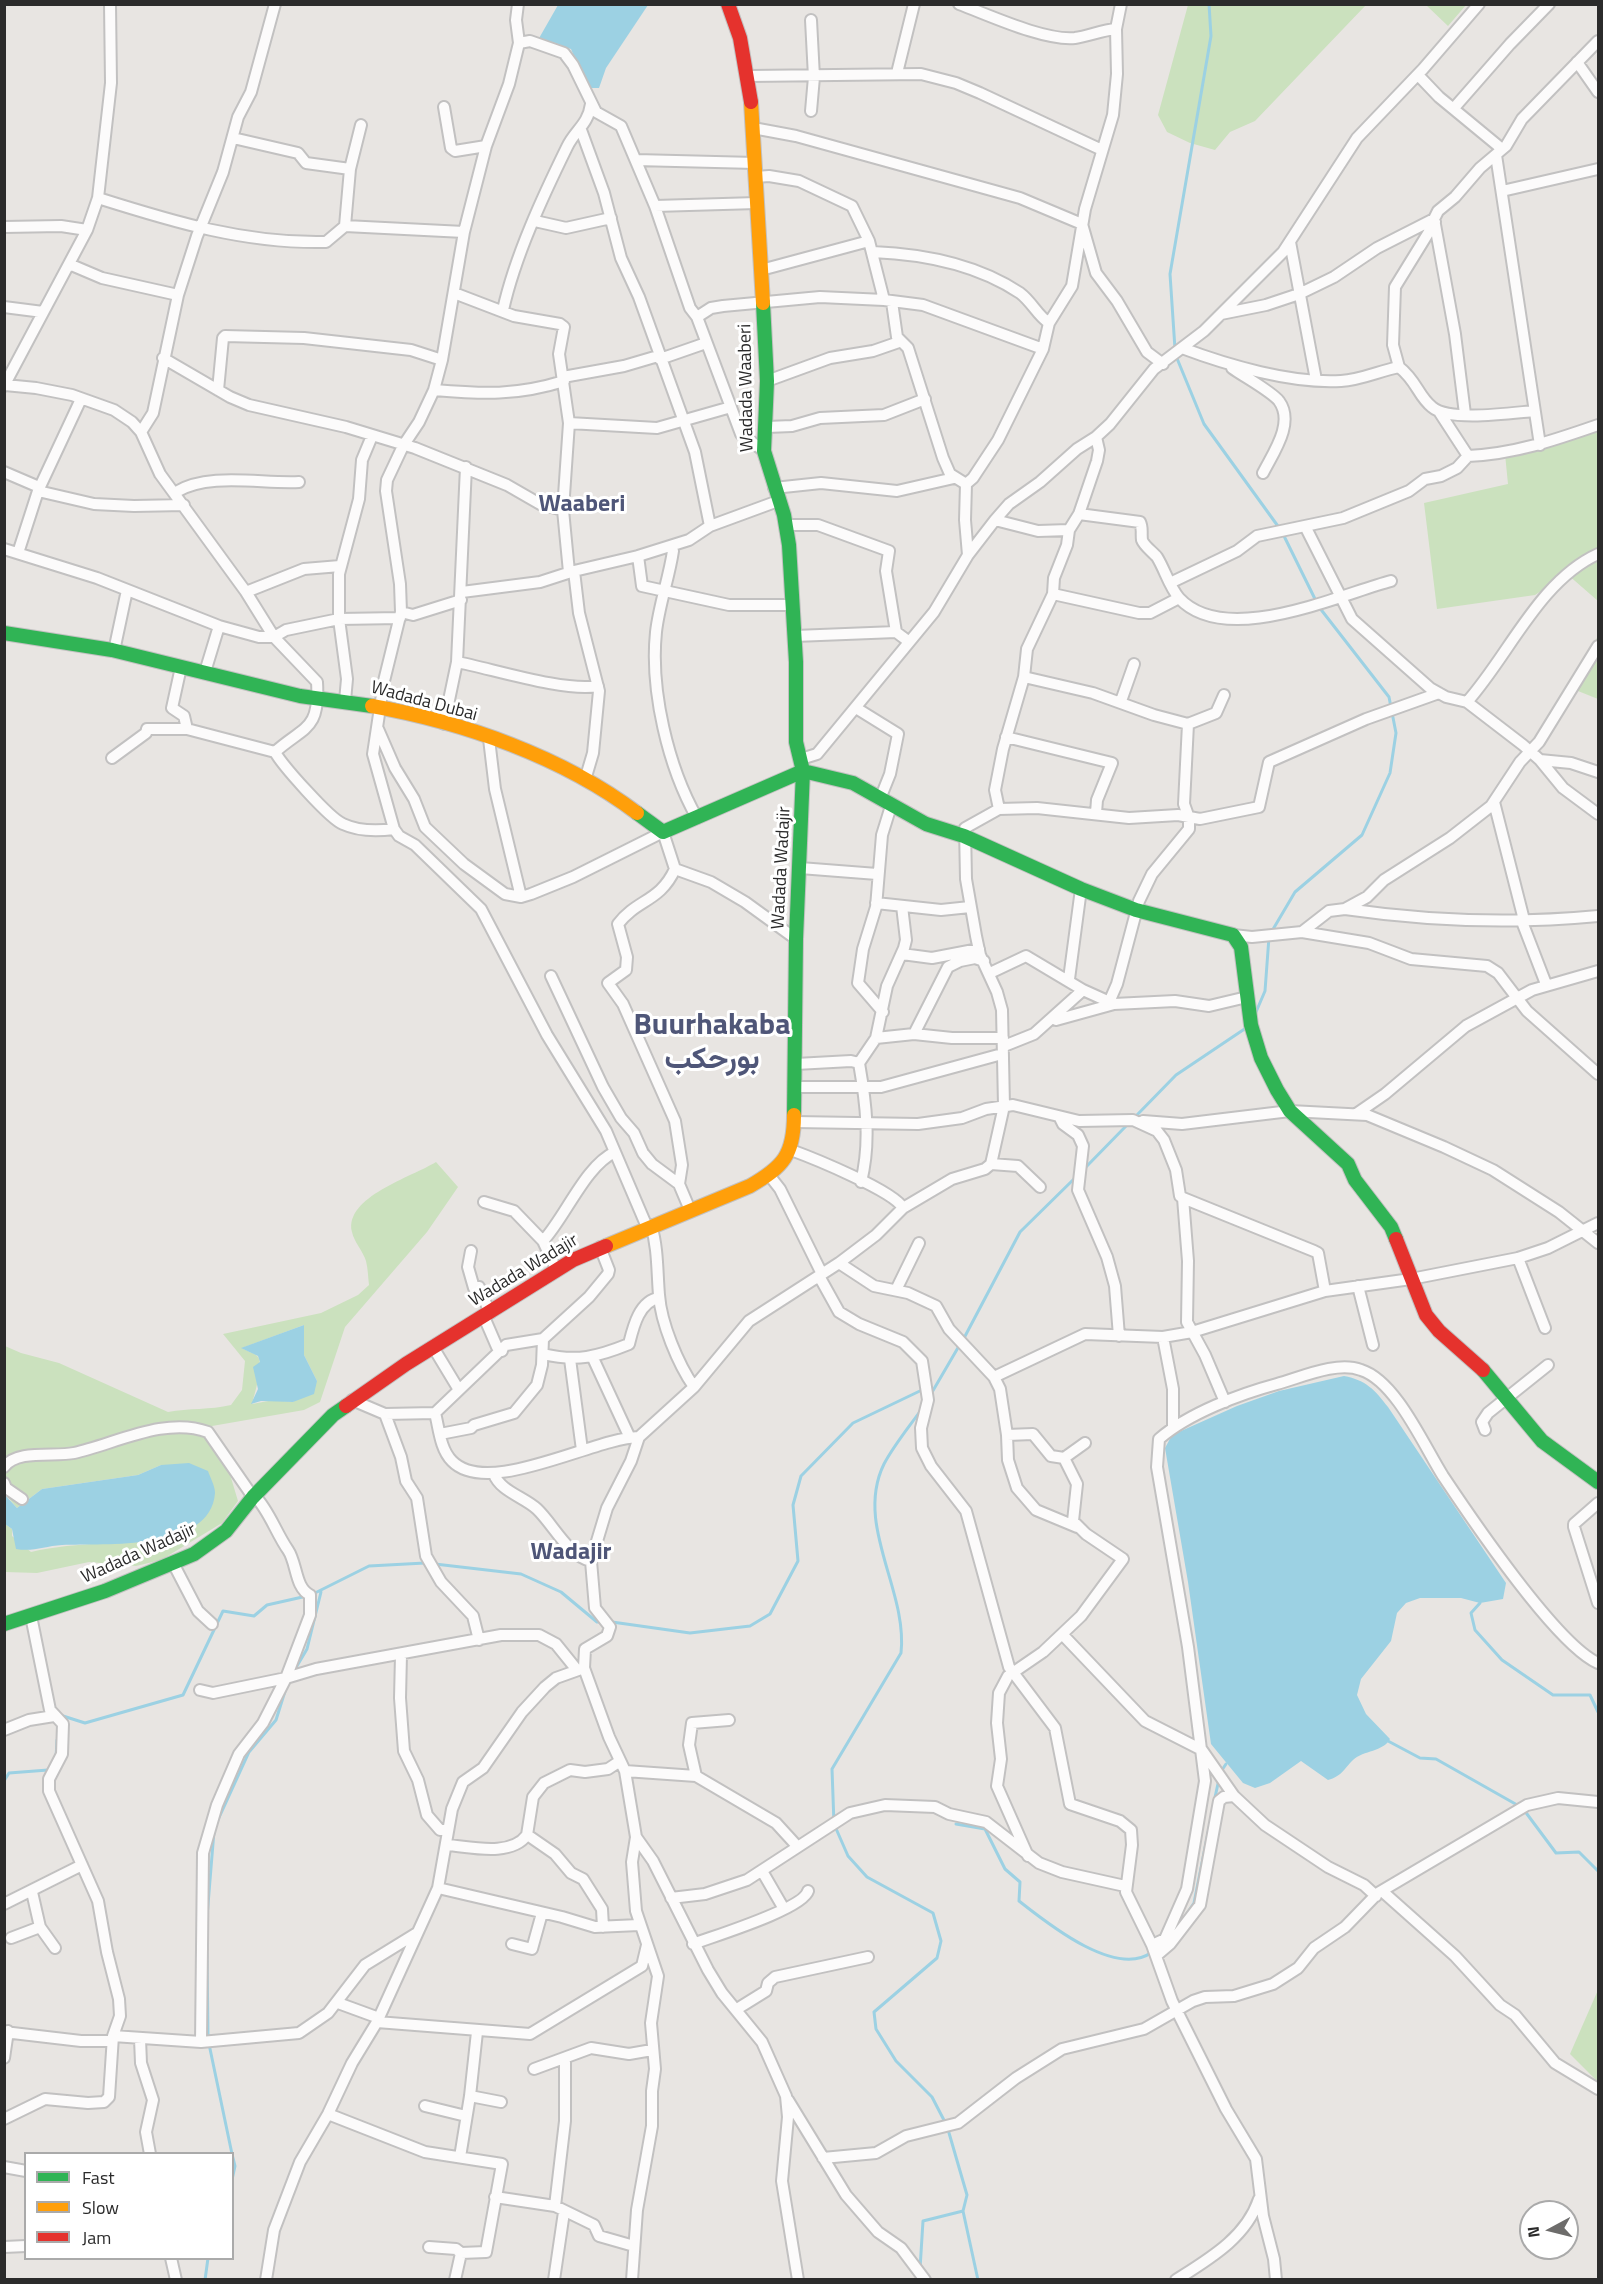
<!DOCTYPE html>
<meta charset="utf-8">
<style>
body{margin:0}
#map{position:relative;width:1603px;height:2284px;overflow:hidden;background:#e8e5e2;font-family:"Titillium Web",sans-serif}
canvas{display:block}
.frame{position:absolute;inset:0;border:6px solid #2b2b2b;pointer-events:none}
.legend{position:absolute;left:24px;top:2152px;width:210px;height:108px;box-sizing:border-box;background:#fff;border:2px solid #aaa;margin:0;padding:8px 10px;list-style:none;font-size:18px;color:#2b2b2b}
.legend li{display:flex;align-items:center;gap:12px;height:30px}
.legend b{width:30px;border:2px solid #aaa}
.north{position:absolute;left:1519px;top:2200px;width:60px;height:60px;box-sizing:border-box;background:#fff;border:2px solid #aaa;border-radius:50%;rotate:263deg;font-size:16px;font-weight:700;line-height:24px;text-align:center;color:#2b2b2b}
.north::after{content:'';display:block;margin:auto;width:21px;height:27px;background:#6d6c6b;clip-path:polygon(50% 0,100% 100%,50% 72%,0 100%)}
</style>
<div id="map">
<canvas width="1603" height="2284"></canvas>
<div class="frame"></div>
<ul class="legend">
<li><b style="height:8px;background:#30b455"></b>Fast</li>
<li><b style="height:8px;background:#ff9f0a"></b>Slow</li>
<li><b style="height:8px;background:#e5322d"></b>Jam</li>
</ul>
<div class="north">N</div>
</div>
<script>
const c = document.querySelector('canvas').getContext('2d');
c.lineJoin = 'round';
function fillPath(path, color) { c.fillStyle = color; c.fill(path, 'evenodd'); }
function strokePath(path, color, width, dash) { c.strokeStyle = color; c.lineWidth = width; c.lineCap = dash ? 'butt' : 'round'; c.setLineDash(dash || []); c.stroke(path); }
function drawText(font, color, halo, rows, align = 'center') {
  c.font = font + ' "Titillium Web",Vazirmatn,sans-serif'; c.lineWidth = 6; c.setLineDash([]); c.textBaseline = 'middle'; c.strokeStyle = halo; c.fillStyle = color; for (const [text, x, y, turn = 0] of rows) {
    c.save(); c.translate(x, y); c.rotate((+turn || 0) * Math.PI / 180); c.textAlign = isNaN(turn) ? turn : align; if (halo) c.strokeText(text, 0, 0); c.fillText(text, 0, 0); c.restore();
  }
}
const green = new Path2D(`
 M1188 5V4L1366 5 1255 121 1230 132 1215 150 1190 143 1167 132 1158 115Z
 M1426 5H1466L1448 26Z
 M1598 422V601L1567 574 1535 595 1437 609 1424 503 1508 484 1505 454Z
 M1598 636V699L1568 687Z
 M436 1162 458 1187 427 1232 345 1327 320 1402 304 1410 212 1426 222 1448 238 1501 222 1523 161 1560 136 1566 89 1562 37 1573 5 1572V1524L12 1529V1536L31 1552C78 1541 128 1545 175 1535L161 1465 138 1475 42 1489 17 1508 5 1494V1346L21 1353 59 1363 168 1412C189 1408 210 1410 231 1405L242 1390 245 1361 223 1334 321 1313 358 1295 369 1285C368 1277 368 1269 366 1261 363 1251 354 1242 352 1232 344 1197 412 1177 436 1162ZM304 1325V1355L317 1381 293 1402 274 1400 252 1404C254 1396 264 1364 258 1357 255 1353 246 1351 242 1348Z
 M1598 1990V2082L1570 2054Z`);
const water = new Path2D(`
 M558 5H648L606 68 599 88H587L571 49 538 40Z
 M304 1325V1355L317 1381 314 1394 293 1402 261 1401 251 1404 258 1389 253 1367 260 1362 258 1356 241 1348Z
 M1344 1376C1366 1380 1375 1390 1388 1407L1506 1583 1503 1599 1480 1603 1461 1598H1420L1406 1603 1397 1613 1391 1641 1361 1679 1357 1695 1366 1714 1390 1739C1383 1752 1364 1750 1353 1760 1343 1770 1342 1776 1328 1780L1301 1761 1270 1783 1255 1788 1243 1783 1211 1744 1188 1582 1165 1448 1172 1435 1237 1406 1279 1391Z
 M189 1463 208 1471C210 1477 215 1486 215 1493 211 1552 104 1543 62 1545 45 1546 33 1552 16 1549L12 1529 5 1524 4 1494 17 1508 42 1489 138 1475 161 1465Z`);
const stream = new Path2D(`
 M1175 349 1170 274 1211 36 1209 4
 M1176 356 1204 424 1280 529
 M1283 534 1316 601
 M1272 931 1295 892 1362 835 1390 773 1396 733 1389 697 1319 607
 M1256 1012 1265 991 1269 937
 M1135 1117 1176 1075 1246 1028
 M1085 1168 1128 1124
 M963 1340 1020 1232 1076 1177
 M931 1394 959 1346
 M921 1410C909 1427 894 1445 884 1464 854 1525 908 1590 901 1653L832 1769 834 1824 848 1856 867 1877 933 1913 941 1941 937 1958 874 2012 876 2029 896 2061 932 2097 947 2126 967 2195 963 2211 978 2280
 M435 1564 521 1574 561 1592 597 1622H602
 M313 1594 369 1566 425 1563
 M1480 1603 1471 1613 1475 1630 1502 1660 1553 1695H1590L1598 1712
 M612 1622 690 1633 750 1626 770 1614 798 1561 793 1505 801 1476 853 1423 924 1389
 M294 1671 307 1649 321 1592
 M61 1719 63 1716 85 1723 183 1695 223 1611 254 1616 267 1605 307 1596
 M1388 1741 1420 1758 1436 1759 1519 1806
 M56 1758 57 1740
 M1220 1773 1226 1764
 M4 1781 9 1773 48 1770
 M1214 1802 1219 1779
 M1524 1810 1556 1853 1579 1852 1598 1871
 M217 1822 249 1752 276 1720 286 1688
 M956 1824 985 1829 1005 1869 1020 1882 1019 1901C1047 1923 1116 1979 1152 1952
 M1186 1915 1194 1903 1210 1823
 M207 1917 214 1831
 M207 1954 208 2037
 M209 2044 232 2154
 M232 2154 235 2166 232 2180
 M232 2229V2231
 M920 2269 923 2221 963 2211
 M205 2280 208 2258`);
const street = new Path2D(`
 M518 4 516 20 519 43 509 84 486 146 464 232 442 360 434 390 419 422 403 446 387 480 386 491 400 584 401 612 384 681 373 754 394 829 399 836 415 845 481 909 547 1035 606 1131 647 1227
 M959 4C989 15 1044 41 1075 38 1089 36 1102 30 1116 29
 M519 43 530 41 564 53 573 65 596 112 621 126 655 206 690 308 697 317 741 434 764 451
 M1577 62 1598 92
 M897 73 914 4
 M1418 75 1439 97 1502 149
 M749 76 921 74 956 83 980 93 1102 150
 M444 107 451 148 455 151 486 146
 M1454 108 1510 44 1549 4
 M811 111 814 77 811 20
 M753 128 796 136 1020 198 1082 224 1096 273 1117 301 1147 352 1163 364
 M581 130 604 193 621 258 639 297 695 452 710 526
 M233 138 298 153 306 163 350 169
 M1496 155 1540 445
 M636 160 755 163
 M756 177 769 176 799 181 852 206 869 241 884 300
 M1502 191 1598 169
 M98 198C174 222 246 244 326 242L345 226 464 232
 M655 206 757 203
 M1434 219 1455 334 1465 414
 M535 221 566 228 611 218
 M345 226 350 169 361 125
 M4 227 61 226 87 230
 M1290 242 1316 380
 M873 252C923 254 978 265 1020 293 1032 302 1037 315 1049 323
 M69 264 102 278 178 295
 M761 270 869 241
 M454 293 514 316 560 324 564 327 559 354 569 423 563 510 569 572
 M892 302 897 337 908 348 943 458 950 474 966 484
 M4 307 43 312
 M503 310C515 256 543 196 567 147 575 130 588 125 591 104
 M1221 314 1266 305 1299 294 1334 277 1377 248 1434 219 1438 211 1455 197 1480 168 1506 146 1522 119 1598 41
 M697 317 711 308 723 306 820 297 884 300 923 305 1043 349
 M1182 348C1227 365 1292 384 1341 381 1361 380 1379 371 1399 367 1417 381 1418 396 1432 407 1449 422 1511 413 1534 411
 M163 358 230 397 249 405 346 427 415 448 507 485 540 504 563 510
 M660 359 706 343
 M1399 367 1393 345 1395 287 1435 222
 M1232 368C1243 376 1271 391 1279 401 1295 423 1273 453 1263 473
 M563 377 624 366 658 356
 M767 381 830 358 873 351 899 342
 M5 385 36 388 72 395 114 410 132 422 141 432 160 474 246 592 274 637 317 682C320 731 304 726 275 752
 M4 386 87 230 98 198 111 83 110 4
 M218 390 223 338 225 336 304 338 411 350 442 360
 M434 390C483 394 516 396 564 381
 M1440 413 1468 456
 M569 423 657 428 731 407
 M767 427 792 426 820 418 884 415 925 399
 M141 432 153 413 178 295 197 236 223 172 238 117 251 92 275 4
 M1468 456C1514 454 1555 440 1598 425
 M4 472 39 487
 M774 488 821 483 897 491 954 478
 M38 491 94 504 134 506 184 505
 M176 492C209 472 261 484 299 482
 M1079 514 1140 522C1143 528 1141 533 1142 540 1144 546 1153 552 1157 557 1165 570 1169 586 1179 598 1225 648 1338 595 1391 581
 M995 520 1038 531 1069 530
 M786 525H818L889 551 886 571 896 632 908 641
 M1305 526 1352 619 1430 688 1446 697 1467 702 1523 745 1540 760 1563 788 1598 814
 M671 546 673 551C669 578 659 605 656 632 650 690 668 767 697 818
 M4 549 97 578 219 626 259 637H274L286 630 339 619 400 618
 M18 553 38 491 81 399
 M968 555 965 520 966 484 973 478 998 440 1043 349 1049 323 1072 286 1085 209 1113 115 1117 74 1116 29 1121 4
 M638 556 642 586 729 605H793
 M574 571 579 613 599 691 593 753 585 780
 M1170 583 1237 551 1257 536 1343 518 1409 491 1425 479 1441 476 1457 468 1468 456
 M246 592 304 569 340 566
 M462 592 540 582 574 571 638 556 689 540 710 526 778 501
 M1053 594 1139 613H1150L1179 598
 M401 612 413 615 461 600
 M795 636 896 632
 M114 651 127 590
 M457 662C493 669 564 692 598 686
 M181 667 172 708 184 716 187 729
 M205 672 219 626
 M1024 677 1093 693 1154 715 1188 724 1184 804 1189 818V829L1152 874 1139 901 1117 984 1110 1000
 M345 701 347 679 339 619V574L359 499 362 460 372 436
 M1121 701 1134 664
 M1467 702C1509 655 1539 581 1598 554
 M856 708 898 734 890 774 880 799
 M444 724 457 662 466 467
 M1188 724 1216 713 1224 695
 M378 729 395 768 414 799 425 827 464 864 505 894 521 897 531 894 573 877 663 832 675 869 711 882 745 902 796 939
 M1006 737 1112 763 1097 800 1096 813
 M489 739 495 789 521 897
 M112 758 146 733 147 729H187L275 752C282 765 330 819 343 824 358 831 379 831 394 829
 M801 759 817 754 934 612 968 555 995 520 1009 504 1040 482 1077 449 1096 437 1110 424 1154 369 1204 331 1283 252 1357 138 1423 69 1479 4
 M1540 760 1571 763 1598 772
 M1494 802 1524 920
 M999 809 995 790 1003 749 1024 677 1027 649 1053 594 1054 578 1067 545 1069 530 1079 514 1097 461 1099 450 1096 437
 M800 868 877 874
 M675 869C660 902 637 899 618 924L627 957 626 970 608 983 623 1004 675 1121 682 1165 679 1184
 M876 903 941 910 970 907
 M1345 909 1367 897 1384 880 1450 838 1491 806 1520 762 1539 742 1598 646
 M1521 919 1546 984
 M1302 932 1329 911 1345 909C1428 921 1514 924 1598 916
 M1233 935 1252 937 1302 932 1369 943 1411 959 1487 966 1498 973 1527 1011 1598 1074
 M902 954 932 958 979 949
 M990 973 1026 956 1083 990 1114 1004 1175 1001 1209 1006 1247 997
 M551 976 603 1087 621 1118 634 1133 643 1153 652 1164 679 1184 690 1210
 M1069 979 1081 889
 M883 1012 858 983 863 949 876 907 882 835 891 806
 M1056 1020 1114 1004
 M914 1034 948 967 960 961 975 958 984 961
 M876 1038 914 1034 952 1038H1003
 M1004 1046 1034 1034 1083 990
 M796 1064 851 1061 859 1063
 M796 1087H881L1002 1054
 M1356 1114 1385 1094 1466 1026 1532 990 1598 971
 M1060 1118 1063 1124 1078 1135 1083 1146 1078 1190 1107 1257 1115 1286 1119 1336
 M1143 1121 1182 1124 1290 1111 1367 1115 1444 1147 1493 1170 1559 1212 1598 1243
 M795 1122 918 1124 962 1118 986 1109 1013 1105 1079 1121 1133 1120 1157 1131 1164 1140 1176 1170 1180 1196 1183 1198 1188 1261 1187 1322 1205 1355 1225 1402
 M791 1150C813 1158 894 1191 903 1208
 M991 1164 1018 1166 1040 1187
 M769 1175 780 1189 822 1274
 M861 1182C871 1142 866 1103 859 1063L876 1038 887 986 904 948 906 940 902 906
 M1183 1198 1314 1251 1318 1253 1325 1291
 M484 1202 514 1211 543 1241 556 1269
 M651 1225C658 1248 657 1271 659 1295 661 1323 678 1364 694 1387
 M543 1241C566 1216 585 1166 615 1152
 M471 1251 468 1267 474 1288 479 1287 490 1313
 M1518 1258 1545 1328
 M839 1263 874 1286 908 1293 936 1306 949 1329 994 1377 1000 1389 1007 1435 1008 1460 1017 1488 1036 1510 1077 1527
 M819 1276 839 1312 859 1324 903 1342 922 1361 928 1400 921 1428 922 1448 931 1466 966 1511 1009 1667 1055 1728 1070 1804 1120 1821 1131 1830 1132 1845 1126 1892 1152 1945 1172 2001 1226 2109 1256 2159 1263 2216 1274 2259 1276 2280
 M1358 1286 1373 1345
 M896 1290 919 1243
 M484 1317 497 1347 502 1351
 M1163 1337 1173 1389V1427
 M433 1347 459 1390
 M543 1354C577 1362 597 1357 629 1344 633 1328 639 1301 659 1298
 M592 1356 630 1438
 M570 1359 582 1450
 M994 1377 1085 1334 1163 1337 1192 1332 1325 1291 1411 1279 1518 1258 1548 1248 1598 1223
 M352 1400 385 1414 435 1413C439 1428 440 1449 452 1461 488 1498 593 1438 639 1437
 M435 1413 506 1345 543 1339
 M385 1414 401 1457 406 1481 417 1498 426 1556 441 1582 473 1616 479 1640
 M1485 1430 1482 1422 1488 1413 1548 1365
 M440 1434 471 1428 474 1425 514 1413 537 1385 542 1365 543 1339 589 1297 608 1274 609 1270 600 1247
 M1007 1435 1033 1434 1051 1456 1064 1458 1085 1443
 M4 1467C17 1449 54 1457 74 1453 115 1444 165 1416 208 1432L253 1497
 M494 1474C500 1491 524 1497 537 1509 553 1524 568 1556 591 1561
 M4 1483 6 1488 22 1499
 M1598 1503 1574 1524V1527L1598 1603
 M173 1563 198 1611 212 1624
 M1062 1634 1145 1721 1202 1750 1234 1796
 M401 1655 400 1698 404 1751 418 1780 427 1815 440 1830H447
 M200 1690 213 1693 286 1678 316 1669 501 1635H539L556 1644 577 1670
 M4 1730 29 1720 54 1716
 M625 1771 696 1776 776 1823 797 1846
 M696 1776 689 1745 692 1723 729 1720
 M527 1835 533 1797 544 1783 570 1770 585 1772 608 1769 620 1761
 M448 1845C471 1847 511 1857 527 1835L529 1836 555 1854 571 1873 583 1879 602 1909 603 1927
 M1028 1856 997 1786 1001 1759 997 1723 999 1693 1008 1676 1043 1652 1081 1616 1123 1559 1086 1534 1073 1521 1077 1484 1064 1458
 M762 1871 784 1909
 M438 1888 562 1917 595 1927 639 1925
 M1382 1891 1455 1956 1500 2005 1515 2015 1555 2063 1598 2089
 M32 1892 40 1927 55 1948
 M671 1898 705 1894 747 1880 850 1813 885 1805 935 1807 949 1814 986 1822 1039 1863 1062 1872 1125 1886
 M4 1904 82 1865
 M11 1938 40 1927
 M512 1944 532 1949 542 1913
 M693 1944C714 1936 803 1909 808 1891
 M1152 1945 1165 1939 1187 1889 1205 1781 1188 1647 1157 1467 1159 1439C1189 1413 1240 1394 1277 1384 1302 1377 1337 1361 1361 1370 1396 1381 1424 1446 1443 1476 1471 1518 1557 1645 1598 1663
 M1156 1956 1170 1944 1200 1905 1219 1801 1224 1797 1234 1796 1265 1825 1328 1867 1364 1885 1376 1896
 M338 2003 379 2018
 M737 2009 766 1991 768 1983 775 1977 868 1957
 M377 2022 530 2034 642 1966 647 1945
 M4 2032 81 2041H110L112 2044
 M113 2036 201 2042 299 2033 328 2013 365 1965 417 1933
 M140 2039 141 2063 153 2100 146 2132 150 2154
 M201 2042 203 1853 217 1805 239 1754 263 1723 286 1678 310 1615V1595C295 1588 297 1563 288 1550 276 1533 269 1510 254 1495
 M4 2058 8 2031
 M565 2059V2121L555 2206 594 2225 599 2236 634 2246
 M534 2069 591 2048 629 2054 652 2050
 M470 2096 501 2102
 M788 2100 846 2195 878 2232 901 2248 925 2280
 M425 2106 466 2116
 M328 2114 425 2152 502 2164 486 2252 461 2253 455 2280
 M4 2119 45 2099 88 2103 104 2102 109 2097 113 2036 120 2016 119 1999 107 1952 98 1901 49 1791V1779L62 1754 63 1724 50 1710 31 1616
 M460 2157 470 2096 477 2032
 M823 2158 876 2153 906 2136 958 2123 1016 2078 1062 2049 1144 2029 1193 2001 1205 1997 1234 1996 1273 1984 1298 1968 1314 1948 1345 1927 1378 1893 1527 1805 1558 1798 1598 1802
 M4 2167 26 2171
 M495 2197 555 2206
 M4 2247 26 2246
 M429 2247 456 2249 461 2253
 M171 2258 176 2280
 M266 2280 274 2230 300 2162 328 2114 352 2063 377 2022 438 1888 452 1809 463 1782 483 1768 522 1712 545 1687 556 1678 584 1668
 M554 2280 564 2212
 M632 2280 637 2210 652 2126V2091L655 2069 651 2023 658 1976 636 1911 632 1862 636 1837
 M798 2280 782 2181 788 2117 786 2096 762 2042 722 1993 708 1970 653 1861 636 1837 625 1771 609 1737 584 1668 585 1649 607 1636 610 1627 595 1608 591 1561 607 1508 631 1461 639 1437 694 1387 749 1321 839 1263 876 1235 903 1208 952 1179 985 1169 991 1164 1004 1106 1002 1010 997 992 980 955 976 936 966 879 965 828 999 809 1037 808 1129 818 1178 815 1200 819 1259 807 1269 762 1366 719 1439 693
 M1176 2280C1209 2259 1246 2238 1259 2199`);
const fast = new Path2D(`
 M763 303 767 381 764 451 784 515 789 545 796 662V742L803 771 796 939 794 1115
 M4 633 112 650 300 696 372 706
 M803 771 853 783 926 824 964 836 1081 889 1136 910 1233 935 1241 947 1251 1025 1261 1058 1277 1090 1290 1111 1348 1164 1355 1180 1391 1227 1396 1239
 M637 813 663 832 803 771
 M1483 1370 1542 1441 1598 1482
 M4 1624 105 1591 194 1554 226 1531 253 1497 333 1415 346 1406`);
const slow = new Path2D(`
 M751 102 763 303
 M372 706C463 722 563 757 637 813
 M606 1246 750 1186C783 1167 794 1155 794 1115`);
const jam = new Path2D(`
 M728 4 740 38 751 102
 M1396 1239 1426 1315 1439 1331 1483 1370
 M346 1406 406 1364 573 1260 606 1246`);
const streetNames = [
 ["Wadada Waaberi",747,388,-91],
 ["Wadada Dubai",424,702,15],
 ["Wadada Wadajir",782,868,-87],
 ["Wadada Wadajir",524,1271,-31],
 ["Wadada Wadajir",139,1554,-24]
];
const districtNames = [
 ["Waaberi",582,505],
 ["Wadajir",571,1553]
];
const townNames = [
 ["Buurhakaba",712,1027],
 ["بورحكب",712,1061]
];
fillPath(green, '#cbe1be');
fillPath(water, '#9cd1e3');
strokePath(stream, '#9cd1e3', 3);
strokePath(street, '#c2c1c1', 14);
strokePath(fast, '#c2c1c1', 16);
strokePath(slow, '#c2c1c1', 16);
strokePath(jam, '#c2c1c1', 16);
strokePath(street, '#fcfbfb', 10);
strokePath(fast, '#30b455', 14);
strokePath(slow, '#ff9f0a', 14);
strokePath(jam, '#e5322d', 14);
drawText('18px', '#2b2b2b', '#fff', streetNames);
drawText('bold 24px', '#4f5678', '#fff', districtNames);
drawText('bold 30px', '#4f5678', '#fff', townNames);
</script>
